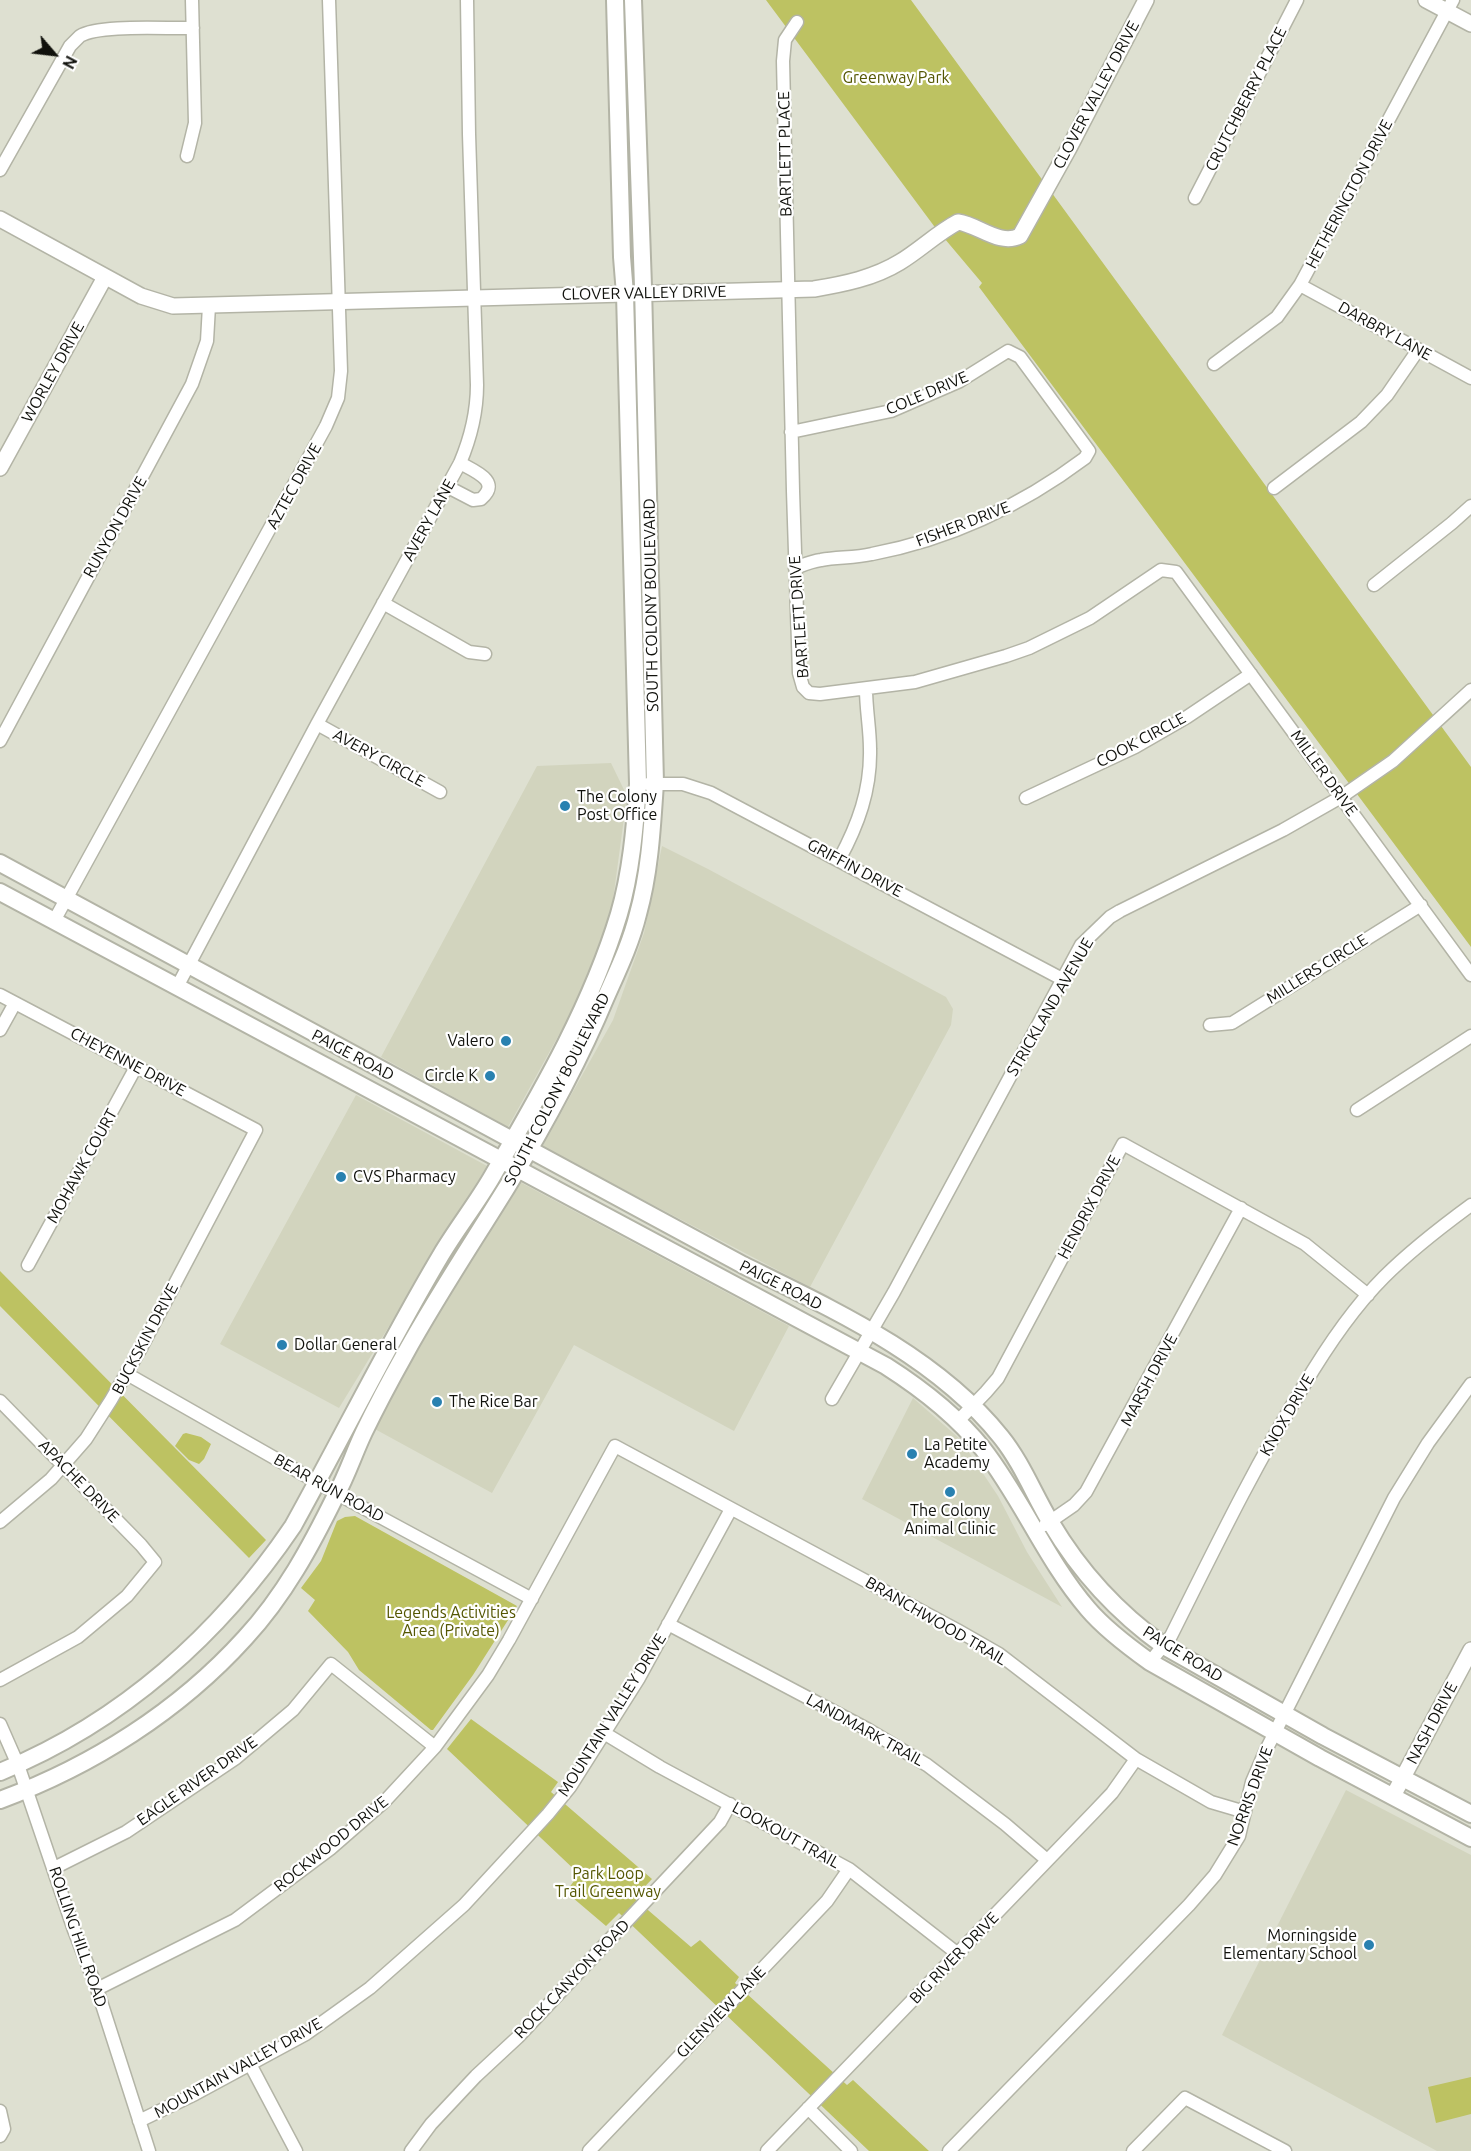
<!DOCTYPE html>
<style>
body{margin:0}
#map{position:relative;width:1471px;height:2151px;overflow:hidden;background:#dee0d1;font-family:Ubuntu,sans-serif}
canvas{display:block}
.north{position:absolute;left:24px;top:24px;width:60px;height:60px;-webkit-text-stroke:4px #fff;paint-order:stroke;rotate:118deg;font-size:16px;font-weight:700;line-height:24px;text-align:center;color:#10110c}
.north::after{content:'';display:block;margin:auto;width:21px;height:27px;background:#10110c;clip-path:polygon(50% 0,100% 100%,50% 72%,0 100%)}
</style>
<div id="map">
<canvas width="1471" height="2151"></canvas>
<div class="north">N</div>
</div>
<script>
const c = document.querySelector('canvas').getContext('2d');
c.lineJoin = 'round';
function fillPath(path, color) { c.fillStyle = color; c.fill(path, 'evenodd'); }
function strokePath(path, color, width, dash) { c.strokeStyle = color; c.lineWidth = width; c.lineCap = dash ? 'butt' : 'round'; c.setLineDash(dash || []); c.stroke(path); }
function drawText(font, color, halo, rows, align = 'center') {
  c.font = font + ' Ubuntu,sans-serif'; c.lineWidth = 4.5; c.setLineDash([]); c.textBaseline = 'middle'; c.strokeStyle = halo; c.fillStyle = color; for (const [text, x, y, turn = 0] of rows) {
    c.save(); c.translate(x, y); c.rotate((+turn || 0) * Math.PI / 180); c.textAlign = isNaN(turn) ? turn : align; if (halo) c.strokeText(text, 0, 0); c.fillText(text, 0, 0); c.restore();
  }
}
const built = new Path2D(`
 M611 763 627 796 612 907 582 993 508 1127 381 1057 537 766Z
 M662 846 708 869 946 997 953 1009 951 1025 810 1287 542 1147 613 1020 644 933Z
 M356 1095 487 1166 339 1408 220 1344Z
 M518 1181 789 1326 734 1431 574 1345 492 1493 373 1428 454 1286Z
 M913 1398 960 1439 998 1496 1027 1552 1062 1607 862 1499Z
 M1346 1790 1471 1855V2151H1437L1222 2035Z`);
const green = new Path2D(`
 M766 0H911L1471 767V947L979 287 982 283 934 226Z
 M0 1271 266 1540 249 1558 0 1306Z
 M186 1433 201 1437 211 1444 204 1459 199 1464 189 1460 175 1446 183 1434Z
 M355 1516 517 1606 473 1675 433 1730H431L359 1670 348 1652 308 1611 315 1600 301 1588 321 1561 337 1521 345 1517Z
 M471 1719 558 1782 551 1792 652 1879 634 1898 691 1947 700 1940 739 1977 735 1983 847 2085 853 2080 929 2151H869L619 1913 606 1926 566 1892 579 1874 447 1749Z
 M1471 2077V2114L1436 2123 1428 2087Z`);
const minor = new Path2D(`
 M797 22 785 40 783 61 793 491 799 673 803 687 809 693 820 694 915 682 1006 656 1029 648 1090 618 1161 570 1176 572 1471 975
 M187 156 195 123 192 0
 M0 170 70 46C73 43 77 39 80 36 99 24 168 29 193 28
 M1195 198 1297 0
 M1300 285 1471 378
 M1214 364 1277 317 1300 285 1453 0
 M791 432 891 411 960 381 1008 351 1020 357 1089 451 1085 458C1021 506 951 539 872 554 855 558 838 557 821 560 812 561 803 565 795 568
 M448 487 473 500 481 499C502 481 474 471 460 463
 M1274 488 1361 422 1387 395 1418 350
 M1374 585 1452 523 1471 506
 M383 603 469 652 485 654
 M317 724 440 792
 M0 741 192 384 207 341 209 306
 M648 784H683L711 793 1064 980
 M1026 798 1135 747 1187 717 1251 674
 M839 860C858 825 871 790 870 749 870 729 866 709 866 689
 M54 921 326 426 338 398 341 371 329 0
 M177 987 317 724 460 463C471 437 477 413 477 385L469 134 467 0
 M0 995 256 1130 141 1348 111 1400 86 1439 51 1479 0 1522
 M1210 1025 1232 1023 1421 905
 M0 1030 15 1003
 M1357 1110 1471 1036
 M28 1265 136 1067
 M127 1374 343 1497 532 1599
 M832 1399 894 1292 1081 945 1110 917 1120 911 1283 830 1341 797 1393 761 1471 690
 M0 1401 141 1545 155 1562 127 1596 78 1637 0 1680
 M957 1422 986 1392 998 1378 1123 1144 1305 1244 1368 1295
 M1045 1525 1074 1505 1086 1492 1241 1208
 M668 1624 867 1729 927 1765 1005 1824 1047 1860
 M1150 1662 1171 1636C1213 1552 1254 1467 1303 1387 1326 1348 1352 1309 1384 1277 1410 1251 1441 1227 1471 1205
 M0 1724 18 1765 74 1930 97 1989 149 2151
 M604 1733 660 1767 849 1869 958 1954
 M54 1868 126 1832 236 1758 293 1710 331 1664 435 1747
 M97 1989 235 1920 330 1849 385 1801 435 1747 488 1675 509 1640 615 1446 957 1630 999 1654 1136 1759 1211 1802 1245 1812
 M250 2064 296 2151
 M808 2108 851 2151
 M0 2111 4 2129 0 2136
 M139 2121 195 2094 306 2034 370 1988 464 1905 548 1814 570 1787 639 1678 731 1509
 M411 2151 431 2124 476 2076 518 2037 720 1822 730 1804
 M589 2151 827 1901 849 1869
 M767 2151 1095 1811 1112 1793 1136 1759
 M949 2151 1189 1905 1215 1875 1239 1836 1252 1782 1265 1752 1394 1498 1428 1443 1471 1384
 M1133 2151 1185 2098 1285 2151`);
const tertiary = new Path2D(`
 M1426 0 1471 24
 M0 219 141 296 173 306 814 289C844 284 874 278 900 262 920 250 937 233 958 222 979 225 999 246 1020 236L1069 148 1146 0
 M0 468 105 277
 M1393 1796 1471 1650`);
const secondary = new Path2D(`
 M0 863 743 1265C834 1310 936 1356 1001 1437 1022 1463 1034 1495 1051 1523 1080 1572 1118 1613 1164 1646L1323 1736 1471 1814
 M0 892 886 1366C922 1389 956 1415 983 1449 1022 1499 1046 1560 1088 1609 1105 1629 1129 1647 1150 1662L1320 1758 1471 1838
 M0 1772C122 1722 220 1634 293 1526 343 1436 388 1344 441 1255 457 1228 477 1203 493 1175 541 1092 591 1007 619 914 631 873 635 828 638 784L625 294 622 257 615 0
 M0 1800C92 1766 179 1711 245 1638 284 1596 311 1546 336 1495 347 1475 354 1453 364 1432 377 1405 391 1379 405 1354 437 1296 473 1242 507 1187 544 1126 579 1062 606 997 618 970 631 943 638 914 650 871 652 827 655 783L643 286 633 0`);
const markers = [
 [565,806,6,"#2981b0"],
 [506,1041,6,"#2981b0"],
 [490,1076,6,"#2981b0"],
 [341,1177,6,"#2981b0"],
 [282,1345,6,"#2981b0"],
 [437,1402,6,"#2981b0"],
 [912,1454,6,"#2981b0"],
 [950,1492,6,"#2981b0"],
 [1369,1945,6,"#2981b0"]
];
const parkNames = [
 ["Greenway Park",896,78],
 ["Legends Activities",451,1613],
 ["Area (Private)",451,1631],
 ["Park Loop",608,1874],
 ["Trail Greenway",608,1892]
];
const streetNames = [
 ["CLOVER VALLEY DRIVE",1096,95,-62],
 ["CRUTCHBERRY PLACE",1246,99,-63],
 ["BARTLETT PLACE",785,154,-91],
 ["HETHERINGTON DRIVE",1349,194,-62],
 ["CLOVER VALLEY DRIVE",644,293,-1],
 ["DARBRY LANE",1385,331,29],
 ["WORLEY DRIVE",53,372,-61],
 ["COLE DRIVE",927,393,-23],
 ["AZTEC DRIVE",294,486,-61],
 ["AVERY LANE",429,520,-61],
 ["FISHER DRIVE",963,524,-21],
 ["RUNYON DRIVE",115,527,-61],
 ["SOUTH COLONY BOULEVARD",651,605,-91],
 ["BARTLETT DRIVE",799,617,-94],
 ["COOK CIRCLE",1141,740,-28],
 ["AVERY CIRCLE",379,758,29],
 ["MILLER DRIVE",1324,773,54],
 ["GRIFFIN DRIVE",855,868,28],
 ["MILLERS CIRCLE",1317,969,-32],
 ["STRICKLAND AVENUE",1050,1007,-60],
 ["PAIGE ROAD",353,1055,28],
 ["CHEYENNE DRIVE",128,1062,28],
 ["SOUTH COLONY BOULEVARD",557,1089,-63],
 ["MOHAWK COURT",82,1166,-61],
 ["HENDRIX DRIVE",1089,1207,-62],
 ["PAIGE ROAD",781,1285,27],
 ["BUCKSKIN DRIVE",145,1339,-62],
 ["MARSH DRIVE",1149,1380,-62],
 ["KNOX DRIVE",1287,1415,-60],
 ["APACHE DRIVE",79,1481,46],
 ["BEAR RUN ROAD",329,1488,29],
 ["BRANCHWOOD TRAIL",936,1621,30],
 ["PAIGE ROAD",1183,1654,32],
 ["MOUNTAIN VALLEY DRIVE",612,1715,-58],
 ["NASH DRIVE",1432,1723,-62],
 ["LANDMARK TRAIL",865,1730,29],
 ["EAGLE RIVER DRIVE",197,1781,-35],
 ["NORRIS DRIVE",1250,1796,-70],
 ["LOOKOUT TRAIL",786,1835,29],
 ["ROCKWOOD DRIVE",331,1844,-39],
 ["ROLLING HILL ROAD",78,1937,71],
 ["BIG RIVER DRIVE",954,1958,-46],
 ["ROCK CANYON ROAD",572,1979,-46],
 ["GLENVIEW LANE",721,2012,-46],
 ["MOUNTAIN VALLEY DRIVE",238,2068,-29]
];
const poiNames = [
 ["The Colony",577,797],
 ["Post Office",577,815],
 ["Valero",494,1041,"right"],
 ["Circle K",478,1076,"right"],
 ["CVS Pharmacy",353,1177],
 ["Dollar General",294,1345],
 ["The Rice Bar",449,1402],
 ["La Petite",924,1445],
 ["Academy",924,1463],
 ["The Colony",950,1511,"center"],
 ["Animal Clinic",950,1529,"center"],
 ["Morningside",1357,1936,"right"],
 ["Elementary School",1357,1954,"right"]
];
fillPath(built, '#d2d4be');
fillPath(green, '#bdc262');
strokePath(minor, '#b3b4a6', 15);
strokePath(tertiary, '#b3b4a6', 18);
strokePath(secondary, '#b3b4a6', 20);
strokePath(minor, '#fff', 12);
strokePath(tertiary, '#fff', 15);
strokePath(secondary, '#fff', 16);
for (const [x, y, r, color] of markers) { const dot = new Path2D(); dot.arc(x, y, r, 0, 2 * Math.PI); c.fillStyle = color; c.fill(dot); strokePath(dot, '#fff', 2); }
drawText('16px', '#545602', '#fff', parkNames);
drawText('16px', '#10110c', '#fff', streetNames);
drawText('16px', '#10110c', '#fff', poiNames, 'left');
</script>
